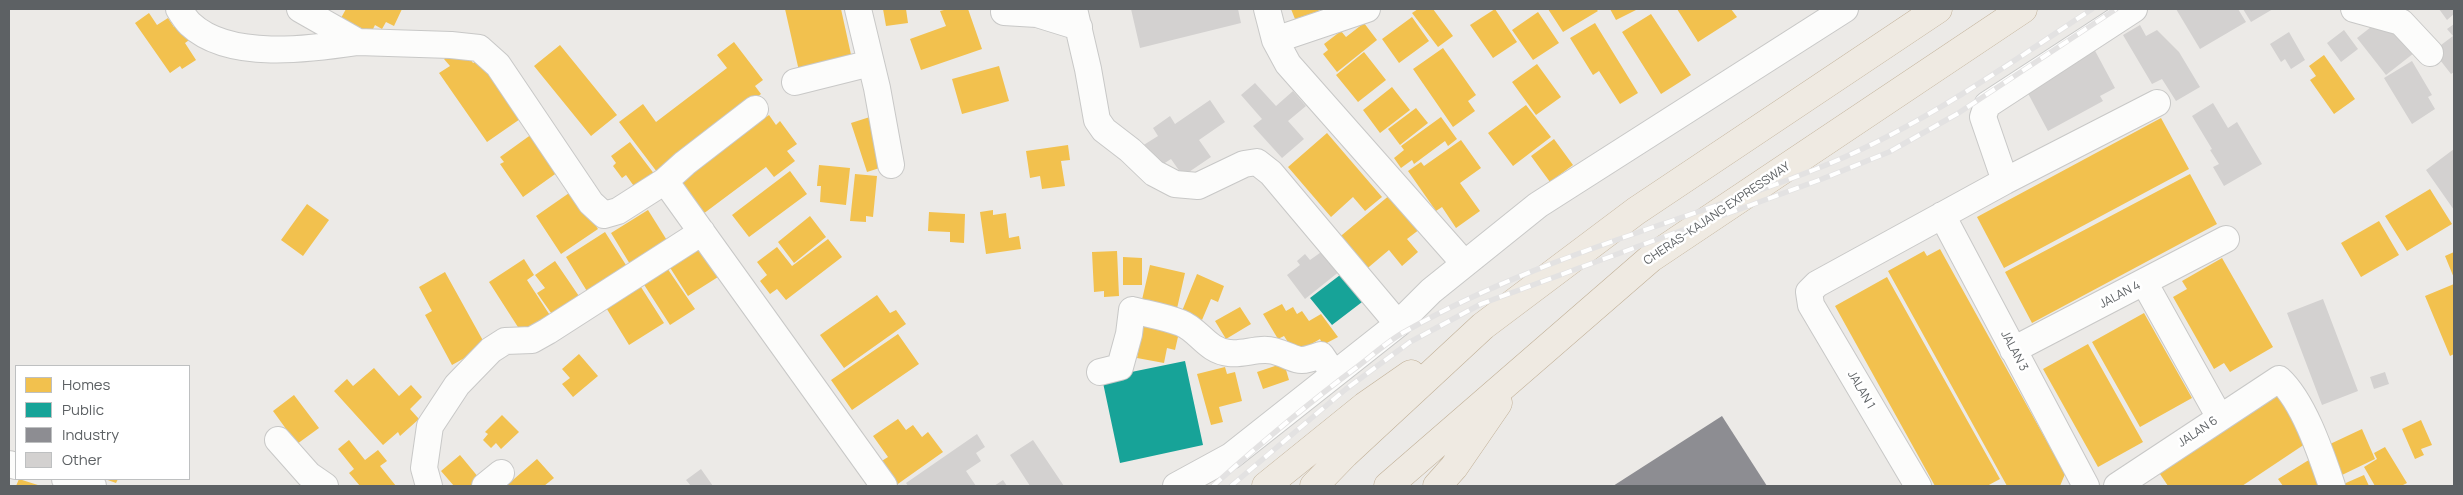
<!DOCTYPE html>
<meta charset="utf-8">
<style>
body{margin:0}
#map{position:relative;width:2463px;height:495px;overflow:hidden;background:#eceae7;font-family:Manrope,sans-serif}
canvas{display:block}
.frame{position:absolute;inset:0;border:10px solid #5d6164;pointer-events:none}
.legend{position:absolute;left:15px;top:365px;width:175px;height:115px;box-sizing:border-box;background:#fff;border:1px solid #bec0c1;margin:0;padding:6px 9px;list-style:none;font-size:15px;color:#5d6164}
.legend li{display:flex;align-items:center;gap:10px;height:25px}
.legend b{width:25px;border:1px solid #bec0c1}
</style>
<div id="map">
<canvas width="2463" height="495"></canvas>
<div class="frame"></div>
<ul class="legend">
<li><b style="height:14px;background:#f2c14e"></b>Homes</li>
<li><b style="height:14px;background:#17a398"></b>Public</li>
<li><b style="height:14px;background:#8d8d92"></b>Industry</li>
<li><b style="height:14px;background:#d3d1d0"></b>Other</li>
</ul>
</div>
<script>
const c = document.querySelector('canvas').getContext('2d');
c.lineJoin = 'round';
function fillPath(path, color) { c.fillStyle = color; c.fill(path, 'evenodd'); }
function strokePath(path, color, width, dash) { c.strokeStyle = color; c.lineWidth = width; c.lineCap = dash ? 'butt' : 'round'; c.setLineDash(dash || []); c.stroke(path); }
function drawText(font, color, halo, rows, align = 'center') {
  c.font = font + ' Manrope,sans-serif'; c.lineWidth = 5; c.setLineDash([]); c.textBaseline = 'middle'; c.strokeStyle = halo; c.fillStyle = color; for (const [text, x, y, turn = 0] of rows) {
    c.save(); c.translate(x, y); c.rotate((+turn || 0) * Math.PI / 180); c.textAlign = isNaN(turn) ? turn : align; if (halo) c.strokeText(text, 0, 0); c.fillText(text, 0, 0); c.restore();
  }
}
const homes = new Path2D(`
 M346 9H402L394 26 386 22 382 29 375 25 371 33 341 18Z
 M785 9H841L852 59 799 71Z
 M883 9H906L908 23 886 26Z
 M948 9H968L982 49 921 70 910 39 946 26 940 11Z
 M1291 9H1318L1319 11 1295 19Z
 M1418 9H1433L1453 36 1438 47 1412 13Z
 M1495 9 1517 42 1493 58 1470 25Z
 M1548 9H1596L1598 11 1563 32Z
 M1610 9H1638L1616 20Z
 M1677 9H1731L1737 17 1698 42Z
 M1538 12 1559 43 1533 60 1512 30Z
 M149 13 157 25 168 18 174 27 182 22 192 38 185 43 196 60 182 69 180 66 170 73 135 23Z
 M1651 14 1691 75 1661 94 1622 32Z
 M1412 17 1429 41 1399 63 1382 39Z
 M1364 23 1377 40 1337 72 1323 54 1328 50 1324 44 1341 31 1346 37Z
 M1595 23 1638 93 1620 104 1599 71 1593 75 1570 38Z
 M734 42 763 80 755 86 761 94 657 172 619 122 643 104 656 122 727 68 717 55Z
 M560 45 617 115 591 136 534 66Z
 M1443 48 1476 95 1468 101 1475 111 1453 127 1413 69Z
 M457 50 467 54 473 63 482 58 523 117 487 142 439 73 450 66 444 59Z
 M1364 52 1386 80 1358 102 1336 75Z
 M2324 55 2355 99 2334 114 2310 80 2316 76 2309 66Z
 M1537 64 1561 97 1536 115 1512 82Z
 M999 66 1009 101 962 114 952 79Z
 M1392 87 1410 110 1380 133 1363 110Z
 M1526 105 1551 137 1513 166 1488 133Z
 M1416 108 1428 123 1400 145 1388 129Z
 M769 115 776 125 780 121 797 144 787 151 795 161 774 177 766 167 703 214 679 182Z
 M873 116 889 165 867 172 851 123Z
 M1441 117 1457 139 1448 146 1445 141 1414 164 1412 160 1401 168 1394 158 1404 150 1401 146Z
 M2161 118 2189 169 2004 268 1977 217Z
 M1327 133 1382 197 1365 211 1353 197 1331 217 1288 167Z
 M532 134 558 172 523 197 500 164 504 162 500 157Z
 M1554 139 1573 165 1550 182 1531 156Z
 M1461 140 1481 168 1460 183 1480 211 1456 228 1442 207 1436 211 1408 171 1421 162 1424 166Z
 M630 142 655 175 636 189 626 175 622 178 613 166 616 163 611 156Z
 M1068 145 1070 160 1061 161 1065 186 1042 189 1040 176 1030 178 1026 151Z
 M819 165 850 168 846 205 820 202 821 186H817Z
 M790 171 807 194 749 237 732 215Z
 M855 174 877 176 873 217 866 216V222L850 221Z
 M2190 174 2217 224 2032 323 2005 272Z
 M2430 189 2452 224 2407 251 2385 216Z
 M572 191 598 229 561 254 536 216Z
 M1391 194 1420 229 1407 239 1418 252 1402 266 1389 250 1363 272 1336 240Z
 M307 204 329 220 303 256 281 240Z
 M648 210 673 250 636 274 611 233Z
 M993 210V215L1006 213 1009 238 1019 236 1021 249 986 254 980 212Z
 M929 212 965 214 964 243 950 242V232L928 231Z
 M810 216 826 237 794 263 778 242Z
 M2379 221 2399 255 2361 277 2341 243Z
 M605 232 633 276 593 301 566 257Z
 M828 239 842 257 786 300 777 289 770 294 760 281 767 275 757 262 777 247 792 266Z
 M699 246 718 277 688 296 669 266Z
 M1940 249 2065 474 2060 486H2007L1888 271 1924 251 1927 256Z
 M1117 251 1119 296 1104 297V291L1094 292 1092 252Z
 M2454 252V278L2445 256Z
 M1123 257 1142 258V285H1123Z
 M2222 258 2273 347 2230 372 2224 363 2214 369 2173 297 2187 289 2182 281Z
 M524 259 534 275 527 280 553 320 525 338 489 282Z
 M555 261 583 302 556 320 537 293 545 288 535 275Z
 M665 265 695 309 670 325 641 280Z
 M1150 265 1185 273 1176 313 1141 304Z
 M445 272 486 346 452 365 425 315 432 311 419 287Z
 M1197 274 1224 286 1218 302 1211 299 1202 320 1182 311Z
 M1887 277 2000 479 1987 486H1935L1835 306Z
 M639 284 664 323 629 345 605 306Z
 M2454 284V354L2450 356 2425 296Z
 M877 295 890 313 896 310 906 324 844 368 820 335Z
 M1282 304 1286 311 1293 307 1297 314 1302 311 1309 321 1321 314 1338 337 1323 345 1320 339 1301 350H1293L1284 336 1278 339 1263 314Z
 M1240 307 1251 324 1226 339 1215 321Z
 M2144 313 2192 398 2140 427 2092 342Z
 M1136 319 1180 328 1175 350 1167 348 1164 363 1137 358 1140 343Z
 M898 334 919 364 852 410 831 380Z
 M2088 344 2143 442 2098 467 2043 369Z
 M579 354 598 376 573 397 562 384 570 378 562 369Z
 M1284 363 1289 380 1263 389 1257 372Z
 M1225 367 1227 374 1235 372 1242 401 1219 407 1223 422 1211 425 1197 374Z
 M374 368 399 396 411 385 422 397 410 409 419 419 400 436 398 432 383 445 334 391 347 379 353 386Z
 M2283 388 2311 440 2242 486H2168L2158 471Z
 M294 395 319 428 297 444 273 411Z
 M502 415 519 432 501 449 496 443 491 448 483 440 488 434 485 432Z
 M898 419 906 430 913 425 922 437 928 432 943 452 895 486 877 464 888 457 873 436Z
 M2421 420 2432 445 2421 449 2424 455 2415 459 2402 429Z
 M2362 429 2375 459 2342 475 2328 445Z
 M349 440 365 460 378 450 387 461 380 466 396 486H360L349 473 354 469 338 449Z
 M2385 447 2407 483 2401 486H2375L2364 467 2377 459 2374 453Z
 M460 455 484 484 481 486H454L441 471Z
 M2312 458 2329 486H2283L2278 479Z
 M537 459 554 478 544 486H506Z
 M2364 475 2369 486H2339Z
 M19 479 41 486H16Z
 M105 479H118L116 483Z`);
const public = new Path2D(`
 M1344 272 1366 299 1332 325 1310 298Z
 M1185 361 1203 445 1120 463 1102 378Z`);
const industry = new Path2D(`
 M1722 416 1767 486H1613Z`);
const building = new Path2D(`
 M1131 9H1238L1241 23 1140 48Z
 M2176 9H2238L2246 22 2200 49Z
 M2243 9H2273L2251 22Z
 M2439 9H2454V14L2447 20Z
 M2385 16 2414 53 2386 75 2357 38Z
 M2454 24V72L2451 74 2433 51 2453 36 2447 29Z
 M2140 25 2146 36 2157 30 2179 52 2200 87 2176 101 2162 79 2152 84 2123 35Z
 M2344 30 2358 49 2341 62 2327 43Z
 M2289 32 2305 60 2291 69 2285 59 2281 62 2270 44Z
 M2093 47 2115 88 2100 96 2103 101 2048 131 2023 84Z
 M2412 61 2432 95 2428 97 2435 109 2412 124 2384 78Z
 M1255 83 1276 106 1293 91 1306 106 1288 121 1304 139 1282 158 1253 126 1262 119 1241 95Z
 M1210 100 1225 122 1199 140 1211 157 1183 176 1171 159 1157 168 1142 146 1158 136 1153 128 1170 116 1175 124Z
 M2213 103 2228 128 2237 122 2262 164 2224 186 2213 167 2219 164 2210 150 2212 149 2192 116Z
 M2454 149V210L2426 170Z
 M1324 250 1340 271 1305 299 1287 275 1300 265 1297 261 1305 254 1310 260Z
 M2323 299 2358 391 2322 405 2287 313Z
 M2385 372 2389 384 2374 389 2370 377Z
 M977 434 985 447 976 453 981 461 966 471 976 486H908L906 483Z
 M1033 440 1064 486H1030L1010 455Z
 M701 469 713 486H691L686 480Z
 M1003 480 1007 486H994Z`);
const minor = new Path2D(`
 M179 9C182 14 186 20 190 24 229 61 311 49 358 42
 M300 9 358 42 451 45 479 48 498 65 591 203 604 215 618 211 665 181 884 486
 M858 9 877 88 891 165
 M1074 9 1088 69 1097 120 1104 130 1130 150 1154 173 1175 184 1198 186 1244 164 1257 162 1271 173 1398 324
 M1267 9 1275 40 1288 64 1464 263
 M2354 9 2401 22 2430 53
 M1004 12 1037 14 1079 27
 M1275 40 1367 9
 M795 82 871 63
 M665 181 685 163 755 109
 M2005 181 1983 117 1987 105 2134 9
 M1942 215 2086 486
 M2144 282 2220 418
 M2013 350 2226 239
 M1100 372 1120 367 1129 334 1132 310C1148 314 1166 317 1181 323 1199 330 1207 351 1229 353 1244 355 1259 347 1274 351 1299 358 1294 365 1321 355L1334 374
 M278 440 309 475 325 486
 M9 464 16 466
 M65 479 93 486
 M429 486 424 468 430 426 457 385 491 350 505 341 532 340 548 331 702 232
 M485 486 501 473
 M1176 486 1231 456 1398 324 1431 291 1538 205 1845 9
 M1918 486 1811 305 1809 292 1817 284 2005 181 2157 103
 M2117 486 2279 379C2304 402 2321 454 2332 486`);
const highway = new Path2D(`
 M1266 486 1365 406 1411 374
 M1314 486 1345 454 1483 326 1636 211 1938 9
 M1388 486 1651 258 2023 9
 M1437 486 1454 467 1498 403`);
const rail = new Path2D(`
 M1213 486C1259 445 1307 404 1357 367 1373 355 1389 340 1406 331 1534 258 1680 223 1816 169 1916 130 2003 68 2092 9
 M1231 486 1346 389 1410 342 1481 304 1822 179 1889 152 1957 114 2116 9`);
const streetNames = [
 ["CHERAS–KAJANG EXPRESSWAY",1717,214,-34],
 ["JALAN 4",2120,295,-28],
 ["JALAN 3",2014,351,62],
 ["JALAN 1",1861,390,60],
 ["JALAN 6",2198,432,-34]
];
fillPath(homes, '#f2c14e');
fillPath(public, '#17a398');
fillPath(industry, '#8d8d92');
fillPath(building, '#d3d1d0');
strokePath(minor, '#c8c8c7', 28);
strokePath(highway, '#c1b097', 29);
strokePath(minor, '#fcfcfb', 26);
strokePath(highway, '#efeae2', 28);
strokePath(rail, '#e3e2e2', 5.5);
strokePath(rail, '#fff', 4, [11]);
drawText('12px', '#5d6164', '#fff', streetNames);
</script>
